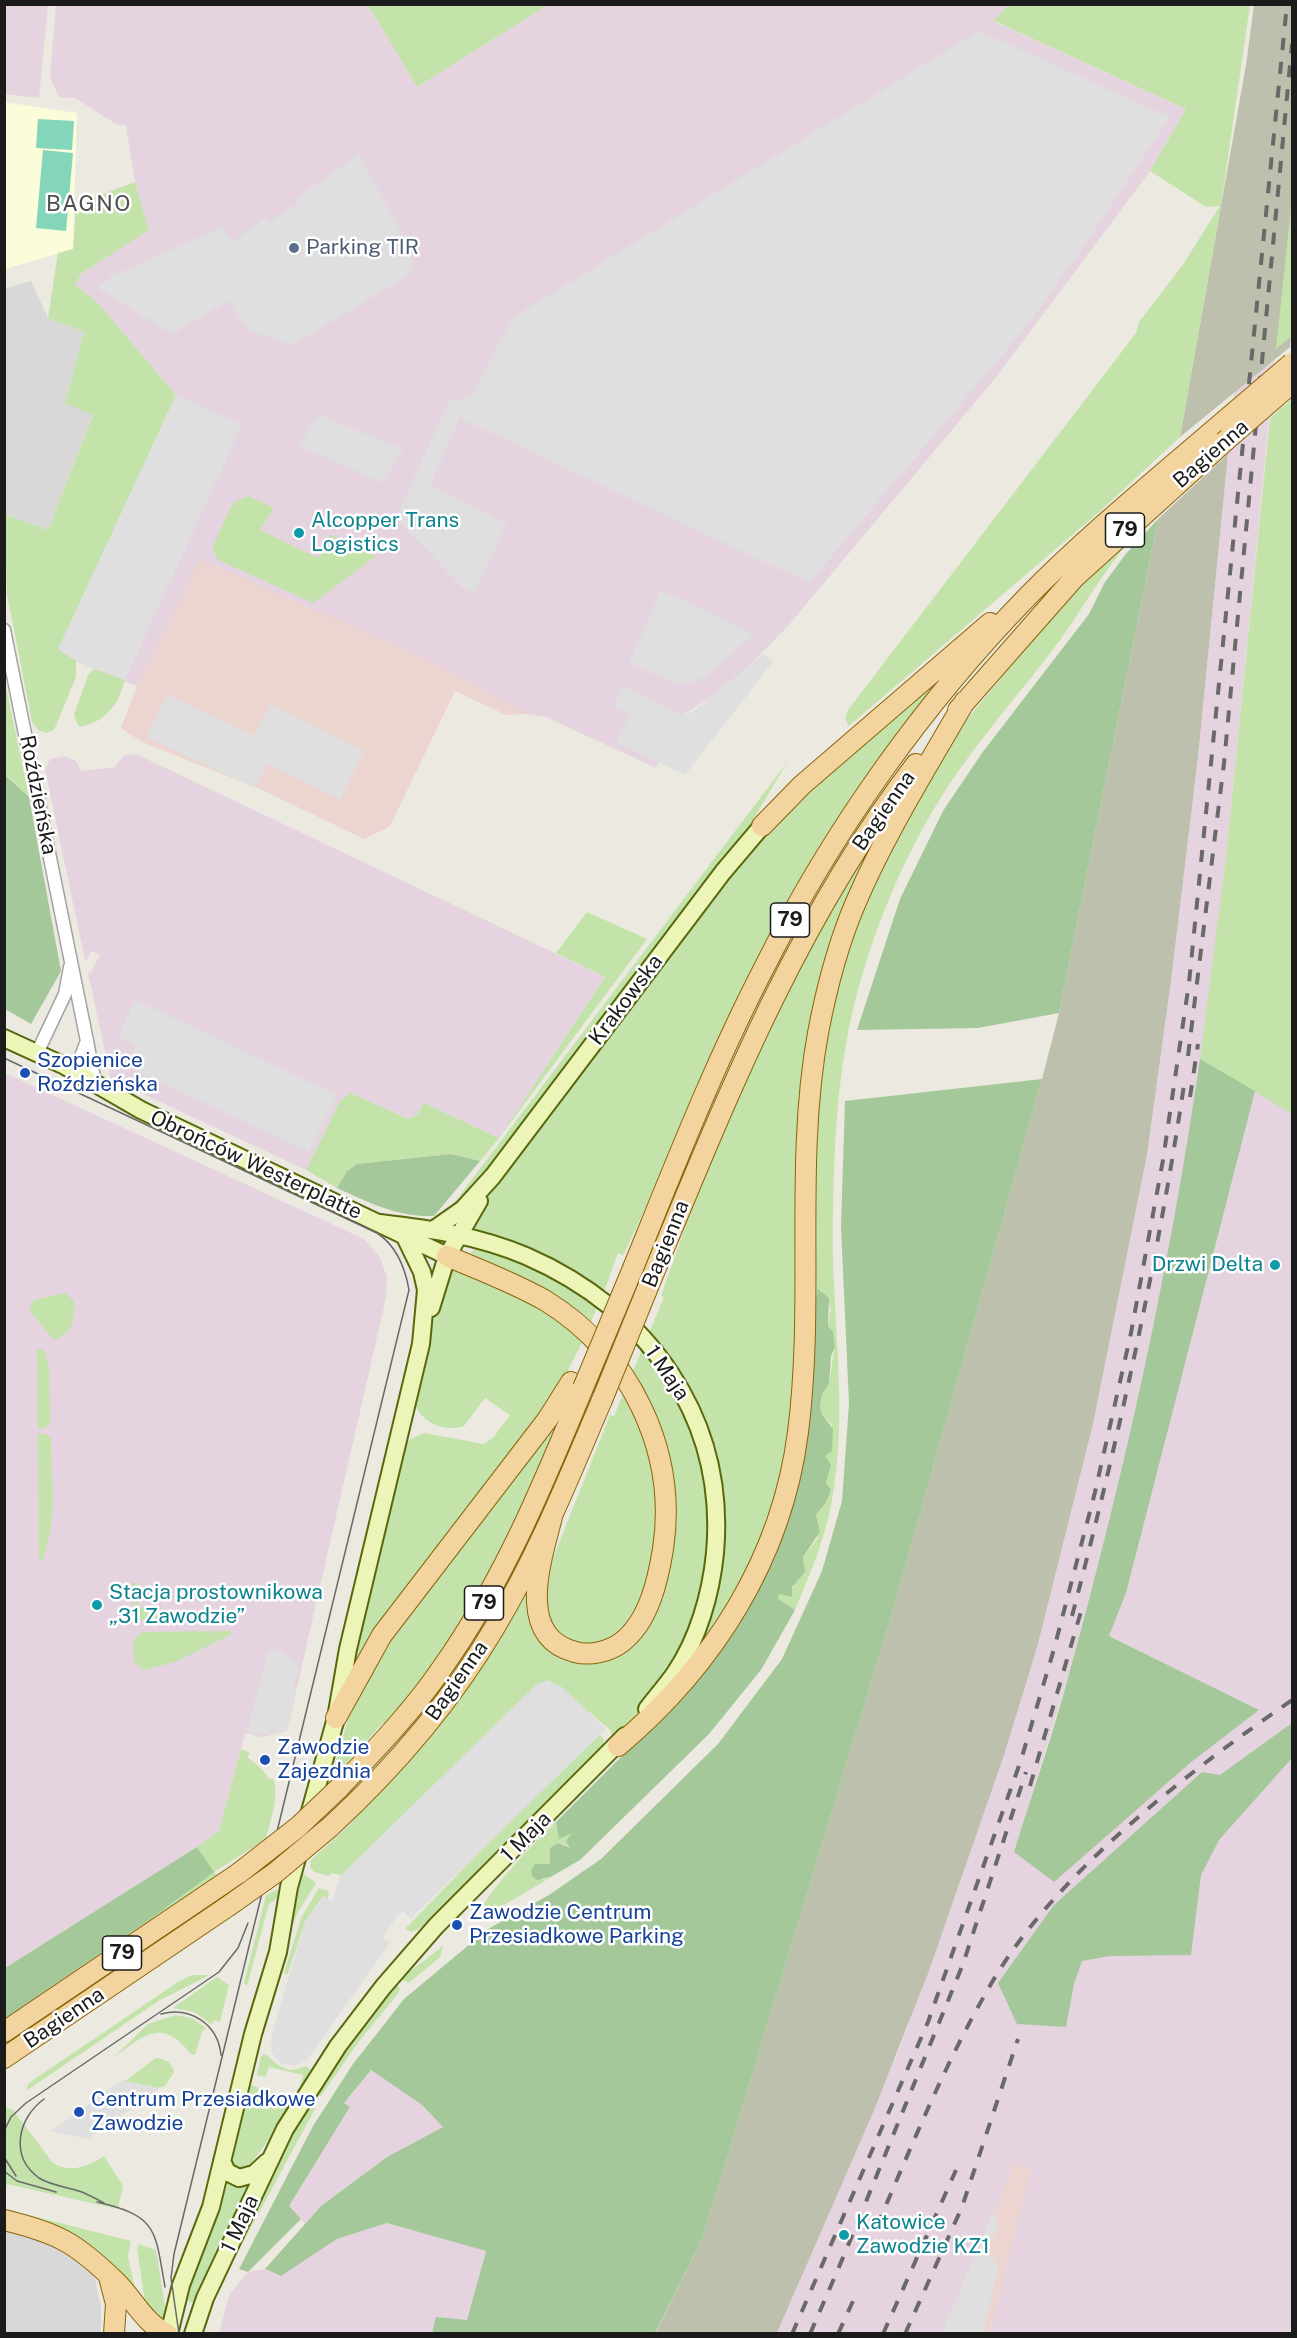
<!DOCTYPE html>
<meta charset="utf-8">
<style>
body{margin:0}
#map{position:relative;width:1297px;height:2338px;overflow:hidden;background:#ece9e1;font-family:"Public Sans",sans-serif}
canvas{display:block}
.frame{position:absolute;inset:0;border:6px solid #1b1b1b;pointer-events:none}
</style>
<div id="map">
<canvas width="1297" height="2338"></canvas>
<div class="frame"></div>
</div>
<script>
const c = document.querySelector('canvas').getContext('2d');
c.lineJoin = 'round';
function fillPath(path, color) { c.fillStyle = color; c.fill(path, 'evenodd'); }
function strokePath(path, color, width, dash) { c.strokeStyle = color; c.lineWidth = width; c.lineCap = dash ? 'butt' : 'round'; c.setLineDash(dash || []); c.stroke(path); }
function drawText(font, color, halo, rows, align = 'center') {
  c.font = font + ' "Public Sans",sans-serif'; c.lineWidth = 5; c.setLineDash([]); c.textBaseline = 'middle'; c.strokeStyle = halo; c.fillStyle = color; for (const [text, x, y, turn = 0] of rows) {
    c.save(); c.translate(x, y); c.rotate((+turn || 0) * Math.PI / 180); c.textAlign = isNaN(turn) ? turn : align; if (halo) c.strokeText(text, 0, 0); c.fillText(text, 0, 0); c.restore();
  }
}
const residential = new Path2D(`
 M31 281 48 318 84 332 65 403 93 414 48 530 5 514 4 289Z
 M5 2228 64 2247 93 2271 101 2306V2333L5 2334Z`);
const commercial = new Path2D(`
 M200 558 433 662 527 714 506 715 455 691 390 826 364 839 260 789 142 742 121 728 137 686Z
 M1015 2163 1031 2169 990 2333 942 2334Z`);
const industrial = new Path2D(`
 M5 4 48 5 39 98 5 94Z
 M1008 4 995 22 1186 109 1150 171 997 376 788 626 733 682 680 717 656 768 546 717 527 714 433 662 200 559 137 686 76 661 176 395 99 304 75 284 82 273 149 230 135 182 126 126 116 124 75 98 59 97 50 78 56 5H368L417 87 548 5Z
 M1292 5 1276 349 1226 857 1210 993 1181 1194 1131 1432 1104 1543 1068 1677 1014 1852 1079 1830 1259 1710 1109 1636 1126 1593 1255 1086 1292 1069V2333H990L1031 2169 1015 2163 942 2333 777 2334 901 2045 957 1891 1038 1644 1093 1424 1147 1155 1171 981 1198 757 1256 172Z
 M136 754 605 977 499 1138 424 1103 417 1115 408 1119 351 1093 340 1101 306 1170 111 1079 88 973 91 972 100 955 91 951 87 961 85 960 45 769 50 759 65 756 76 761 81 771 115 767 123 756Z
 M5 1073 364 1239 380 1257 387 1277 386 1298 287 1731 261 1737 245 1733 219 1831 215 1836 5 1968Z
 M371 2070 422 2105 443 2127 387 2157 321 2206 305 2224 289 2206 350 2108 344 2103Z
 M387 2223 486 2250 467 2321 437 2317 432 2333 219 2334 229 2295 248 2272 265 2269 281 2276 337 2239Z`);
const education = new Path2D(`
 M4 102 77 113 73 249 5 269Z`);
const construction = new Path2D(`
 M1254 5H1292V313L1290 347 1180 437 1246 65Z
 M1228 454 1198 757 1171 981 1147 1155 1093 1424 1038 1644 1004 1755 929 1971 875 2108 777 2333 655 2334 702 2240 894 1607 1042 1079 1059 1013 1158 519Z`);
const grass = new Path2D(`
 M368 5H548L417 87Z
 M1008 5H1250L1221 206 1180 437 1099 512 849 726 845 719 848 710 1136 333 1139 322 1182 266 1220 206 1206 207 1150 171 1186 109 994 21Z
 M135 182 149 230 82 273 75 284 99 304 176 395 59 649 76 661V677L54 730 47 733 38 730 32 722 7 594 4 514 48 530 93 415 65 403 84 332 48 318 58 253 73 249 76 204Z
 M1292 198V336L1276 349Z
 M1292 399V1114L1200 1059 1226 857 1270 418Z
 M249 496 274 508 260 530 318 558 330 534 376 556 313 603 218 560 212 548 233 503Z
 M1134 535C1102 572 1079 616 1049 655 1009 706 964 757 931 814 891 883 860 965 846 1044 836 1100 834 1156 833 1213 830 1310 850 1409 831 1505 824 1542 809 1576 795 1610L778 1599 779 1593H790C795 1579 808 1575 803 1557L818 1538 816 1515 826 1504 831 1490 826 1483 830 1469 825 1456 832 1425 820 1412V1406L822 1394 829 1384 835 1345 828 1326 831 1309 820 1289 814 1305C813 1223 810 1141 822 1060 837 948 885 844 945 750 963 722 986 697 1007 671 1046 623 1085 574 1134 535Z
 M953 663 890 752 672 1151 623 1256 618 1253 604 1292 511 1242 468 1230 482 1203 500 1177 734 869 790 807Z
 M94 669 125 680C118 705 106 722 79 727L74 715 88 675Z
 M4 682H5L29 797 5 774Z
 M788 761 750 825 459 1208 442 1219Z
 M875 837 842 916 796 1228 794 1387 789 1438 773 1513 743 1583 692 1660 714 1597 704 1423 686 1384 649 1333 664 1297 661 1296 699 1188 741 1082 818 928Z
 M587 912 647 939 499 1138 480 1161 451 1154 357 1164 347 1171 337 1188 306 1170 340 1101 351 1093 408 1119 417 1115 424 1103 499 1138 605 977 556 953Z
 M475 1248C502 1245 575 1289 597 1307L589 1327 472 1256 471 1253Z
 M450 1265 523 1295 584 1339 568 1370 571 1373 351 1667 407 1441 424 1433 484 1444 493 1438 510 1415 485 1398 464 1426C443 1433 418 1421 414 1400L438 1299Z
 M65 1293 74 1301C74 1319 74 1333 54 1340L29 1310 34 1300Z
 M643 1347C707 1418 725 1530 693 1619 677 1663 646 1706 614 1741L610 1730 589 1712 344 1876 331 1873 329 1876 314 1872 310 1867 311 1860 347 1827 395 1777 394 1775 526 1590 540 1634 616 1654 671 1539 631 1376Z
 M37 1349 44 1350 49 1366 50 1424 43 1429 38 1427Z
 M625 1389 633 1402 658 1481 653 1568 629 1626 599 1646 568 1644 548 1624 543 1583 610 1415 614 1416Z
 M559 1414 563 1416C538 1472 516 1529 486 1583 458 1634 423 1680 386 1725L383 1723 330 1781 352 1705 375 1657Z
 M38 1434H46L51 1439C51 1480 58 1522 42 1561H39Z
 M135 1582 138 1584V1608L161 1606 160 1620H141L134 1614 132 1585Z
 M230 1631 232 1634 175 1662 144 1670 135 1663C132 1650 131 1637 144 1632Z
 M596 1732 604 1739 602 1748 419 1929 412 1932 405 1929Z
 M241 1749 250 1753 247 1757 262 1769 269 1779 273 1778C280 1797 270 1820 266 1839L214 1872 219 1877 5 2023V2018L152 1918 213 1872 197 1847 219 1831Z
 M556 1822 558 1832 572 1833 566 1841 570 1848 562 1843 551 1855 550 1864H535L543 1880 580 1860 504 1905 490 1911 483 1905C504 1874 529 1848 556 1822Z
 M301 1872 316 1883 297 1914 286 1945Z
 M243 1878 245 1881 221 1898 223 1901 5 2049V2041Z
 M319 1888 328 1891 329 1895 327 1899 323 1896 305 1922 286 1979 288 1974 284 1973 301 1918Z
 M278 1889 277 1898 269 1904 247 1986 244 1983 266 1895Z
 M443 1946 440 1957 409 1983 400 1979Z
 M192 1975H210L160 2000 26 2091 28 2084 39 2076 178 1982Z
 M217 1977 229 1985 220 2022 215 2020 211 2024 194 2012 173 2008Z
 M395 1984 400 1988 397 1995 357 2044 321 2096 315 2094 355 2034Z
 M175 2015 192 2018 206 2028 202 2032 195 2055 191 2054C162 2017 145 2035 114 2057L148 2024Z
 M265 2054C278 2064 286 2076 305 2066L313 2071 303 2087 300 2086 303 2075 269 2067 266 2077 257 2075 261 2056Z
 M156 2058C166 2059 172 2063 174 2072L165 2086 158 2088 125 2081Z
 M250 2085 296 2098C289 2109 251 2168 243 2172L233 2166 232 2162Z
 M308 2104 315 2109 213 2298 294 2127Z
 M5 2107 13 2110 53 2163C71 2174 89 2166 104 2156L123 2186 118 2209 7 2184 5 2191Z
 M228 2182 249 2187 198 2300 190 2303 185 2297 195 2264 220 2211Z
 M5 2209 131 2241 128 2256 137 2299 5 2213Z
 M139 2244 156 2250 166 2313 164 2322 145 2302 137 2249Z`);
const forest = new Path2D(`
 M1158 519 1059 1013 978 1028 857 1030 900 899 943 811 982 753 1089 614 1105 582 1125 555Z
 M4 774 29 797 61 971 31 1024 5 1009Z
 M1200 1059 1255 1091 1126 1593 1109 1636 1259 1710 1190 1763 1054 1882 1014 1852C1032 1793 1053 1734 1069 1674 1125 1472 1170 1267 1200 1059Z
 M1042 1079 894 1607 702 2240 655 2333H432L436 2317 467 2320 486 2251 387 2223 337 2239 281 2276 265 2269 321 2206 387 2157 443 2127 422 2105 371 2070 344 2103 350 2107 289 2206 301 2219 248 2272 239 2269 313 2126 353 2064 404 1999 488 1929 549 1895 601 1859 718 1744 782 1659 822 1571 842 1501 849 1404 841 1227 845 1101Z
 M451 1154 480 1161 434 1216C397 1217 370 1203 337 1188L347 1171 357 1164Z
 M818 1289 829 1298 828 1326 833 1332 835 1347 831 1356 829 1384 822 1394 820 1406 821 1413 833 1429 832 1451 825 1456 831 1465 826 1483 831 1490 826 1503 816 1515 820 1532 803 1557 805 1572 792 1587V1597L779 1594 778 1599 795 1610 761 1670 709 1734 580 1860 550 1877 537 1880 532 1876 531 1870 535 1864H550V1848L558 1843 570 1848 566 1841 572 1833 559 1839 556 1822 645 1733 761 1580Z
 M1292 1723V1758L1219 1840 1201 1875 1191 1955 1110 1956 1082 1961 1074 1984 1066 2027 1017 2024 998 1983 1054 1905 1202 1772 1220 1775Z
 M197 1847 214 1872 152 1918 5 2018V1968Z`);
const pitch = new Path2D(`
 M38 119 74 121 72 150 36 148Z
 M43 150 73 153 66 231 36 228Z`);
const parking = new Path2D(`
 M979 31 1170 117 1091 236 1026 327 809 583 460 418 430 484 507 524 474 594 463 588 396 518 449 401 471 397 512 318Z
 M359 154 412 254 413 272 293 345 249 331 228 301 172 334 98 288 112 276 222 227 232 242 266 218 270 222 298 203 296 199Z
 M176 395 242 425 125 680 76 661 58 649Z
 M319 415 403 449 384 483 299 446Z
 M661 590 754 634 706 676 691 683 677 684 629 663Z
 M763 654 773 662 685 775 616 743 630 714 613 706 622 685 683 715 692 712Z
 M167 694 254 736 270 704 364 751 340 800 267 764 255 788 146 737Z
 M135 1000 337 1095 309 1152 126 1066 136 1045 118 1037Z
 M268 1649 282 1652 294 1660 299 1668 293 1686 297 1688 287 1731 260 1735 247 1732Z
 M547 1680 562 1687 606 1729 411 1919 403 1911 395 1919 383 1938 390 1943 307 2060 295 2066 280 2063 272 2053 271 2038 304 1925 323 1896 332 1901 340 1876 536 1685Z
 M122 2080 158 2088V2090L88 2139 51 2131Z
 M993 2213 999 2224 987 2251 999 2267 983 2333H942Z`);
const street = new Path2D(`
 M4 630 87 1041 80 1059 65 1066
 M87 1041 95 1083
 M37 1053 65 994 70 967`);
const secondary = new Path2D(`
 M4 1038 65 1066 141 1110 447 1256
 M380 1223C431 1229 479 1236 526 1256 648 1309 727 1418 715 1553 711 1594 698 1639 675 1673 666 1686 656 1697 647 1709
 M433 1230 463 1209 493 1176 723 872 762 826
 M431 1308 447 1256 479 1201
 M222 2161 227 2172 239 2178 254 2174 267 2162
 M169 2334 181 2285 211 2207 253 2034 278 1952 289 1887 336 1718 348 1649 421 1344 426 1290 422 1272 405 1237
 M193 2334 205 2298 285 2129 338 2046 383 1987 436 1926 625 1736`);
const primary = new Path2D(`
 M958 710 1075 577 1224 442
 M762 826 802 785 990 623
 M447 1256C480 1270 515 1283 546 1301 630 1353 678 1451 663 1549 658 1580 649 1621 622 1642 609 1652 590 1656 575 1652 514 1636 542 1558 552 1517
 M633 1268C675 1165 715 1062 766 964 833 830 924 703 1028 596 1089 534 1158 478 1224 421
 M646 1292C722 1109 794 923 916 764
 M336 1718 382 1635 547 1420 571 1382
 M618 1746C714 1665 782 1558 798 1432 815 1300 794 1165 818 1033 826 991 839 941 856 902 886 832 927 767 965 701
 M338 1789C375 1750 412 1712 442 1668 503 1582 543 1485 583 1388
 M330 1827C394 1768 451 1702 495 1627 538 1555 569 1477 602 1400
 M4 2032 239 1873
 M4 2058 227 1907
 M4 2220C58 2233 76 2243 115 2281 133 2298 144 2323 167 2334
 M109 2277 116 2304 114 2334`);
const tram = new Path2D(`
 M4 1058 377 1233C397 1246 405 1267 409 1290L174 2254 171 2278 179 2334
 M161 2014C190 2006 218 2024 221 2055
 M44 2099C18 2118 9 2156 39 2178 50 2185 66 2187 79 2191 88 2194 96 2199 104 2203
 M4 2131 11 2117 26 2103 219 1972 238 1948 248 1923
 M4 2157 16 2176
 M4 2171 17 2181 56 2192
 M97 2202C158 2216 155 2230 165 2287`);
const rail = new Path2D(`
 M1188 1056 1224 763 1292 44
 M1190 1097 1198 1044
 M1072 1616C1118 1441 1157 1265 1184 1085
 M1030 1786 1082 1608
 M877 2226C912 2145 946 2061 991 1984 1056 1872 1187 1773 1292 1700
 M792 2334 928 2022 1021 1760 1054 1649 1095 1492 1131 1333 1163 1160 1189 983 1287 4
 M810 2334 845 2253 963 1964 1026 1772
 M838 2334 853 2301
 M883 2334 956 2170
 M905 2334 962 2207 1018 2039`);
const primaryBridge = new Path2D(`
 M1224 421 1292 363
 M1224 442 1292 383
 M583 1388 633 1268
 M602 1400 646 1292
 M239 1873 298 1827 338 1789
 M227 1907 275 1873 330 1827`);
const markers = [
 [294,248,6,"#5c6f8a"],
 [299,533,6,"#0f9aa8"],
 [25,1073,6,"#1a4fb4"],
 [1275,1265,6,"#0f9aa8"],
 [97,1605,6,"#0f9aa8"],
 [265,1760,6,"#1a4fb4"],
 [457,1925,6,"#1a4fb4"],
 [79,2112,6,"#1a4fb4"],
 [844,2235,6,"#0f9aa8"]
];
const shields = [
 [1125,530,39],
 [790,920,39],
 [484,1603,39],
 [122,1953,39]
];
const shieldNames = [
 ["79",1125,530],
 ["79",790,920],
 ["79",484,1603],
 ["79",122,1953]
];
const serviceNames = [
 ["Parking TIR",306,248]
];
const streetNames = [
 ["Bagienna",1211,454,-41],
 ["Roździeńska",38,795,79],
 ["Bagienna",884,811,-55],
 ["Krakowska",626,1000,-53],
 ["Obrońców Westerplatte",256,1165,25],
 ["Bagienna",666,1244,-68],
 ["1 Maja",667,1373,56],
 ["Bagienna",457,1681,-55],
 ["1 Maja",526,1837,-45],
 ["Bagienna",64,2018,-34],
 ["1 Maja",240,2224,-65]
];
const cultureNames = [
 ["Alcopper Trans",311,521],
 ["Logistics",311,545],
 ["Drzwi Delta",1263,1265,"right"],
 ["Stacja prostownikowa",109,1593],
 ["„31 Zawodzie”",109,1617],
 ["Katowice",856,2223],
 ["Zawodzie KZ1",856,2247]
];
const transitNames = [
 ["Szopienice",37,1061],
 ["Roździeńska",37,1085],
 ["Zawodzie",277,1748],
 ["Zajezdnia",277,1772],
 ["Zawodzie Centrum",469,1913],
 ["Przesiadkowe Parking",469,1937],
 ["Centrum Przesiadkowe",91,2100],
 ["Zawodzie",91,2124]
];
const neighbourhoodNames = [
 ["BAGNO",89,204]
];
fillPath(residential, '#d9d8d8');
fillPath(commercial, '#ecd4d1');
fillPath(industrial, '#e5d4e0');
fillPath(education, '#fafcda');
fillPath(construction, '#bec0ae');
fillPath(grass, '#c3e3aa');
fillPath(forest, '#a4c899');
fillPath(pitch, '#84d6bb');
fillPath(parking, '#dfdfdf');
strokePath(street, '#a2a2a2', 15);
strokePath(secondary, '#58680c', 20);
strokePath(primary, '#87650b', 22);
strokePath(street, '#fff', 12);
strokePath(secondary, '#edf4b7', 16);
strokePath(primary, '#f4d49e', 20);
strokePath(tram, '#696969', 1.5);
strokePath(rail, '#696969', 4, [12, 12]);
strokePath(primaryBridge, '#87650b', 22, []);
strokePath(primaryBridge, '#f4d49e', 20);
for (const [x, y, r, color] of markers) { const dot = new Path2D(); dot.arc(x, y, r, 0, 2 * Math.PI); c.fillStyle = color; c.fill(dot); strokePath(dot, '#fff', 2); }
for (const [x, y, w] of shields) { const box = new Path2D(); box.roundRect(x - w / 2, y - 17, w, 34, 4.5); c.fillStyle = '#fff'; c.fill(box); strokePath(box, '#1b1b1b', 1.5); }
drawText('bold 20px', '#1b1b1b', null, shieldNames);
drawText('21px', '#4e5e75', '#fff', serviceNames, 'left');
drawText('21px', '#1b1b1b', '#fff', streetNames);
drawText('21px', '#0d838f', '#fff', cultureNames, 'left');
drawText('21px', '#164399', '#fff', transitNames, 'left');
c.letterSpacing = '1.5px';
drawText('22px', '#4e4e4e', '#fff', neighbourhoodNames);
c.letterSpacing = '0px';
</script>
